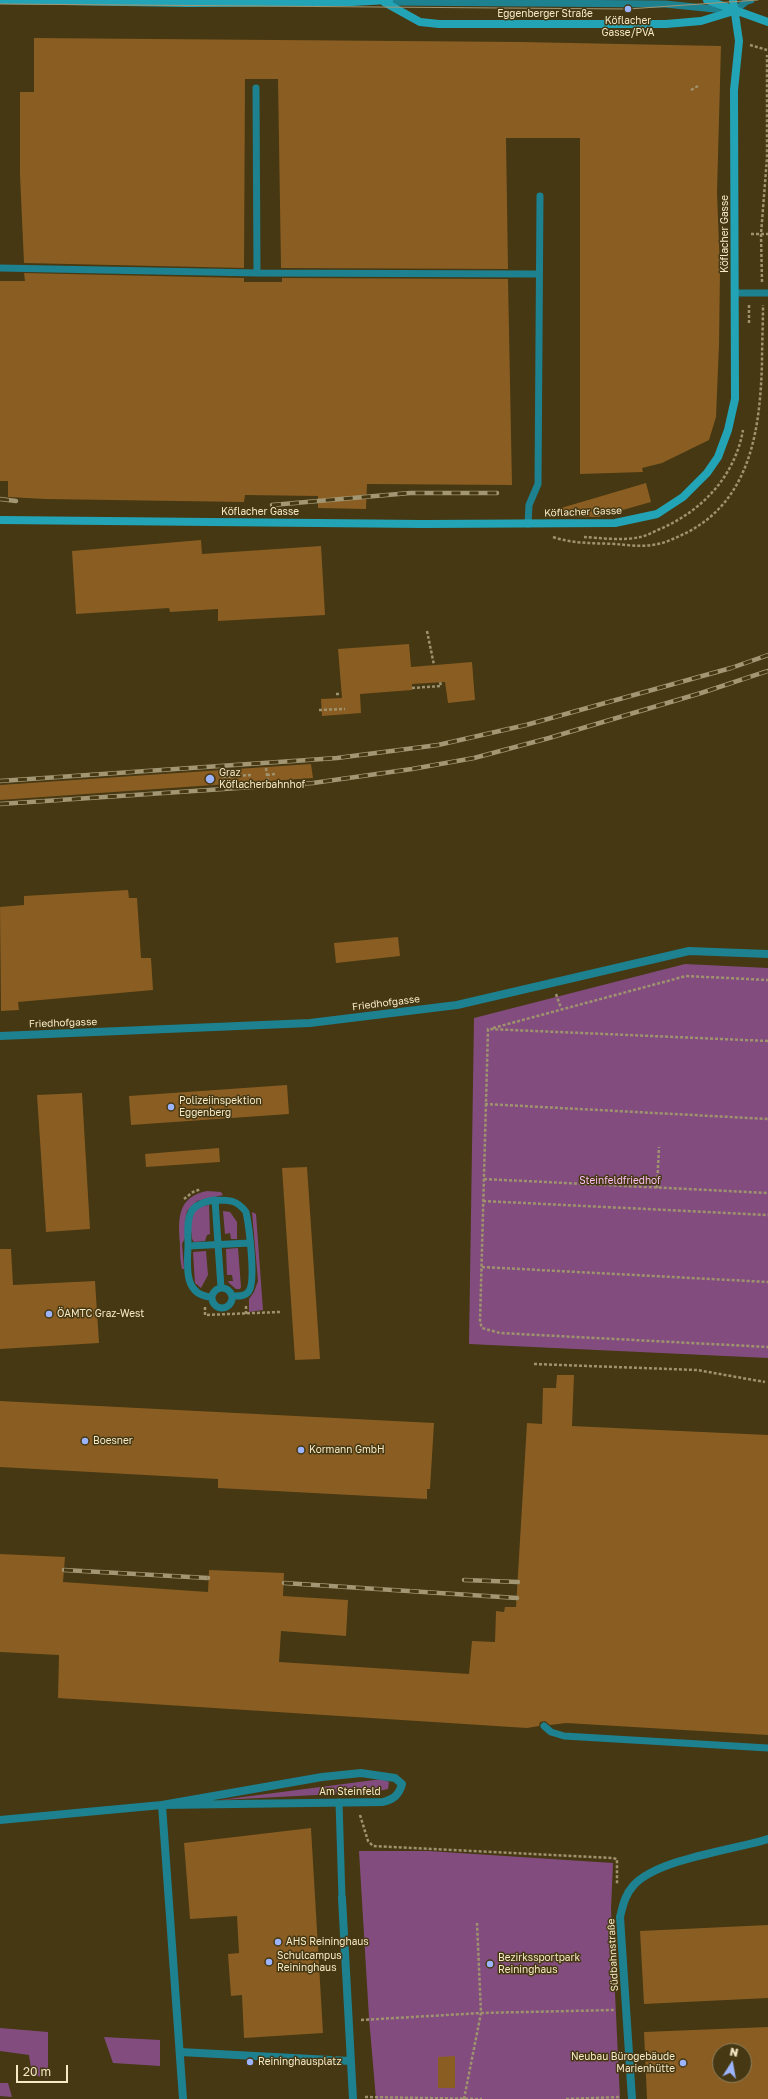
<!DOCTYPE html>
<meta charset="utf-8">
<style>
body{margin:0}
#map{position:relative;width:768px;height:2099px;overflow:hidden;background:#453813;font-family:"Golos Text",sans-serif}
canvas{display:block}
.north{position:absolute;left:712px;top:2043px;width:40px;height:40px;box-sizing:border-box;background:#453813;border:1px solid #8c7f5b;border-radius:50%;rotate:11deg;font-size:11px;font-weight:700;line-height:16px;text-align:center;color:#f6e9c6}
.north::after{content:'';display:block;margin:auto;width:14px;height:18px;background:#9cb4fd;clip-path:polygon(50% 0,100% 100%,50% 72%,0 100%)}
.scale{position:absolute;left:16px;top:2065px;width:52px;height:18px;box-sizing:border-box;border:2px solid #f6e9c6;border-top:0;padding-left:5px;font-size:12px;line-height:14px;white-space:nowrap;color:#f6e9c6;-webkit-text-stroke:3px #453813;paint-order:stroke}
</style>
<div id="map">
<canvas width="768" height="2099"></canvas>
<div class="north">N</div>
<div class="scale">20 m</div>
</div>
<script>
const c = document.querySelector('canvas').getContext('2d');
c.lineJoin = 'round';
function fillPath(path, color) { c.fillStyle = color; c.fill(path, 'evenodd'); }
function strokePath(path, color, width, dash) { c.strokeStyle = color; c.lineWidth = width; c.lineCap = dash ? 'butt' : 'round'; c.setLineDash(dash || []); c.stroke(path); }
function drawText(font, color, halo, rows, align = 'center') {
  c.font = font + ' "Golos Text",sans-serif'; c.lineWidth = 3; c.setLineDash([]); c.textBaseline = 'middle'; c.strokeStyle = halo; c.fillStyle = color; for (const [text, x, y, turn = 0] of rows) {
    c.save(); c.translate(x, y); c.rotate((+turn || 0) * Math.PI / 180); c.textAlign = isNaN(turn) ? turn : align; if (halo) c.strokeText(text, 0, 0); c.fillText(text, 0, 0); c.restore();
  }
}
const green = new Path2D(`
 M685 964 768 968V1358L469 1344 474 1018Z
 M207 1191 221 1192 223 1195 197 1201 187 1211 185 1221 186 1236 182 1244 184 1269H182C180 1261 180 1252 180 1244 178 1219 177 1197 207 1191Z
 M209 1205 210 1234 207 1235 205 1241 194 1242C191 1239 192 1234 191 1230 190 1214 193 1207 209 1205Z
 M223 1211 230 1212 237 1222V1239H231L230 1233 225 1234Z
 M252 1212 256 1214 263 1310 249 1312V1299L254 1292 258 1281Z
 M238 1248 241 1287 240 1289H236L229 1283 228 1281H233L232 1275H227L226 1249Z
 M206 1251 208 1275 201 1288 195 1283 193 1252Z
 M382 1779 389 1782 388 1789 374 1792 220 1800Z
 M359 1851H428L613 1863 611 1909 620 2099H376L369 2018Z
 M0 2028 48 2032V2078L32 2075 29 2055 0 2051Z
 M104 2037 160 2040V2066L113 2063Z
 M0 2083H8L12 2097 0 2096Z`);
const building = new Path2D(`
 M34 38 522 42 721 46 717 193 720 269 719 345 716 417 709 440 662 463 642 468 643 472 580 474V138H506L508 269 281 268 278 79H245L244 268 24 263 20 175V92H34Z
 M24 273 244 278V282H282V278L508 279 512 485 367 484 366 509 318 508V496L245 495 244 502 45 499 8 497V481H0V281H25Z
 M646 483 651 502 598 517 544 516V513Z
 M201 540 202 554 321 546 325 615 218 621V609L170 612 169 608 76 614 72 551Z
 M409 644 411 667 472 662 475 700 448 703 445 682 412 684V690L360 694 361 713 322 716 321 699 342 698 338 649Z
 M311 764 313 778 0 800V785Z
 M128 890 129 898H137L141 958H151L153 990 18 1002 19 1010 1 1011 0 907 24 905V896Z
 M398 937 400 956 336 963 334 943Z
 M287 1085 289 1114 131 1125 129 1096Z
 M82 1093 90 1229 46 1232 37 1095Z
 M219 1148 220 1162 146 1167 145 1154Z
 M307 1167 320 1359 295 1360 282 1168Z
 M0 1249H11L13 1285 95 1281 99 1343 0 1349Z
 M557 1375H574L572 1426 768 1435V1735L566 1723 550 1725 545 1721 540 1722 539 1726 527 1728 58 1698 59 1655 0 1652V1554L65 1557 63 1582 208 1592 209 1570 284 1573 283 1596 348 1600 346 1636 281 1631 279 1662 469 1674 472 1641 495 1642 496 1611 504 1612 505 1607H516L527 1423 542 1424 543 1388H556Z
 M0 1401 434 1423 430 1489H427V1499L218 1488V1479L0 1467Z
 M311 1828 323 2033 244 2038 242 1995 231 1996 228 1954 239 1953 237 1916 190 1919 184 1843Z
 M768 1925V1998L644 2004 640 1931Z
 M768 2027V2099H647L644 2032ZM720 2051H744V2075H720Z
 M455 2056V2088H438V2057Z`);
const path = new Path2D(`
 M750 45 767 50
 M691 90 698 86
 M751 234H768
 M762 282 761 234 767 158V55
 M749 323V304
 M553 537C574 544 594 543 616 544 627 545 640 547 652 545 664 544 675 538 686 533 751 500 760 429 762 363 762 344 763 324 763 305
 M584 537C600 538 624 541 640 537 646 536 653 532 660 529 702 511 735 476 743 430
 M427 631 434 665
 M412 688 441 686 440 682
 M336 694H341
 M319 710 345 709
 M266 768 268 782
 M223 770 224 785
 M267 775 275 774
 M223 777 251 775
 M556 994 561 1008
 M493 1028 686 976 768 980
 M768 1041 488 1029 480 1322 482 1328 500 1333 768 1347
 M485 1104 768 1119
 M484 1179 768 1193
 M657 1188 659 1147
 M184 1199 193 1192 201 1189
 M483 1201 768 1215
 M482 1267 768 1282
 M246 1306V1314
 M205 1307V1315L280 1312
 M534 1364 697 1370 765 1382
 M360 1815 368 1841 373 1846 612 1858 617 1859V1885
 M361 2020 481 2013 614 2010
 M365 2097 482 2099
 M464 2099 481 2013 477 1923
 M566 2099 620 2097`);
const lane = new Path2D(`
 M385 2 665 4 734 11 747 1 751 0
 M256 88 257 273
 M0 268 257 273 539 274
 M735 293H768
 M528 524 529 505 538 484 540 196
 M188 1246C188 1220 184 1204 215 1200
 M212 1298a10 10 0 1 1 20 0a10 10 0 1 1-20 0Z
 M221 1288 215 1200C230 1200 237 1200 246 1212 249 1226 256 1281 249 1291 245 1297 238 1296 232 1296
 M211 1297C184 1295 187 1268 188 1246L250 1243
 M544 1726 551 1732 564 1736 768 1748
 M339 1802 342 1898`);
const street = new Path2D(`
 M0 1036 310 1023 457 1005 689 951 768 954
 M162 1805 183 2099
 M0 1820 162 1805 383 1802C394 1799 399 1795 402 1784L395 1778 361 1773 322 1777 162 1805
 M342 1898 353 2099
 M180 2052 350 2061
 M632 2099 620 1917C623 1905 625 1895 633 1886 656 1859 733 1850 768 1839`);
const secondary = new Path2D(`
 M0 0 188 3 352 2 389 0
 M707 0 768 22
 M384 2 420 22 439 24H666L701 21 734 11
 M0 520 423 524 615 523 657 514 683 497 707 473 718 457 728 430 735 399 734 90 739 41 733 0`);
const tram = new Path2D(`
 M0 4 628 9 758 0`);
const rail = new Path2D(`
 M0 499 16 501
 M272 505 410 493H497
 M0 781 337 758 438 745 526 725 731 668 768 655
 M0 804 313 783 412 769 474 758 549 738 701 693 768 671
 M64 1570 208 1578
 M464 1580 518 1582
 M284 1583 517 1598`);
const markers = [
 [628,9,4,"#9cb4fd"],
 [210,779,5,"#9cb4fd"],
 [171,1107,4,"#9cb4fd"],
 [49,1314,4,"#9cb4fd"],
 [85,1441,4,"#9cb4fd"],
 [301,1450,4,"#9cb4fd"],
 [278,1942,4,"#9cb4fd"],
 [269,1962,4,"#9cb4fd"],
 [490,1964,4,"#9cb4fd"],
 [250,2062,4,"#9cb4fd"],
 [683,2063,4,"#9cb4fd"]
];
const streetNames = [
 ["Eggenberger Straße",545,14],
 ["Köflacher Gasse",725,234,-90],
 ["Köflacher Gasse",260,512],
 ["Köflacher Gasse",583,512,-2],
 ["Friedhofgasse",386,1003,-7],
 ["Friedhofgasse",63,1023,-2],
 ["Am Steinfeld",350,1792],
 ["Südbahnstraße",613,1955,-93]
];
const poiNames = [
 ["Köflacher",628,21,"center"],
 ["Gasse/PVA",628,33,"center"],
 ["Graz",219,773],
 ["Köflacherbahnhof",219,785],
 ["Polizeiinspektion",179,1101],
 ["Eggenberg",179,1113],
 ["ÖAMTC Graz-West",57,1314],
 ["Boesner",93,1441],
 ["Kormann GmbH",309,1450],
 ["AHS Reininghaus",286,1942],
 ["Schulcampus",277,1956],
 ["Reininghaus",277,1968],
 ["Bezirkssportpark",498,1958],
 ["Reininghaus",498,1970],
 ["Neubau Bürogebäude",675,2057,"right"],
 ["Marienhütte",675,2069,"right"],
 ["Reininghausplatz",258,2062]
];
const parkNames = [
 ["Steinfeldfriedhof",620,1181]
];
fillPath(green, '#824d7e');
fillPath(building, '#8a5d22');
strokePath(path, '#9f926e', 2.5, [3, 2]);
strokePath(lane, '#1d818f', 7);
strokePath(street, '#1d818f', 8);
strokePath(secondary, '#23a4b6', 8);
strokePath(tram, '#a39672', 1);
strokePath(rail, '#a39672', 4.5);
strokePath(rail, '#453813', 3, [9]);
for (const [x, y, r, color] of markers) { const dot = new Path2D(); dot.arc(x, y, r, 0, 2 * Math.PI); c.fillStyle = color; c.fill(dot); strokePath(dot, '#453813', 1.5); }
drawText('10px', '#f6e9c6', '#453813', streetNames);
drawText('10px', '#f6e9c6', '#453813', poiNames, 'left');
drawText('10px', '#fcbff6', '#453813', parkNames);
</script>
